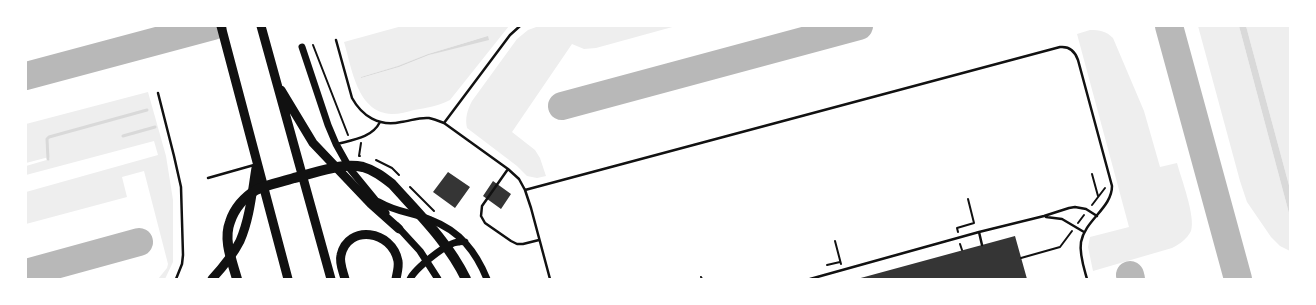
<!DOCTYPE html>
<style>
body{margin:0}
#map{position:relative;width:1316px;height:305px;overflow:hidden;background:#fff;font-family:"Archivo Narrow",sans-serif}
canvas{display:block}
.frame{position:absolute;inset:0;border:27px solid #fff;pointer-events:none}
</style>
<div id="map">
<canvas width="1316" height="305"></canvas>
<div class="frame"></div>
</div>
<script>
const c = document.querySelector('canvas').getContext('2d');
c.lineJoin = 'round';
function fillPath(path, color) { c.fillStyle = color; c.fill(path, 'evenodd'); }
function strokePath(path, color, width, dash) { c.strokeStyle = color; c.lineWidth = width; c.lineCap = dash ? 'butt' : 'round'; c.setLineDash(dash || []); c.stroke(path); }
const green = new Path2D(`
 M402 26H509L450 100C439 106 426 108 414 110 407 112 400 114 392 114 357 113 352 68 344 42ZM488 36 429 55 399 67 361 78V77L399 66 428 54Z
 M539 26H676L596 48 584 49 572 44 512 132 535 150 540 158 546 176 537 178 527 176 517 166 467 128C465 118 467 111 472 101L517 39 528 30Z
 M1198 26H1239L1290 217V251L1280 246 1271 237 1247 202 1240 181Z
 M1246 26H1290V189Z
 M1090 30C1100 30 1106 31 1113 38L1144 111 1160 167 1177 163C1181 178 1196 217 1191 231 1187 239 1180 244 1172 248L1093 271 1088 247 1090 237 1129 227 1077 34Z
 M148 92 166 156 173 200V262L165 279H158L167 268 168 264 144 171 122 177 127 197 26 224V192L158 155 154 141 26 175V166L50 159 49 157 26 163V124Z`);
const water = new Path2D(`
 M1239 26H1246L1290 189V217Z
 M488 36 489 40 429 55 399 67 361 78V77L398 66 428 54Z`);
const stream = new Path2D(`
 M123 136 155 127
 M48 159 47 139 49 137 147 110`);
const taxiway = new Path2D(`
 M1169 26 1238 279
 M26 76 213 26
 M562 106 859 26
 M26 273 139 242
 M1130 275 1131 279`);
const building = new Path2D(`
 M448 172 470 187 455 208 433 192Z
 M493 181 511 194 501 209 483 196Z
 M1015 236 1027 279H857Z`);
const path = new Path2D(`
 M313 45 348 135
 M360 156H359L361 143
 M376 160 392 168 399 175
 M1092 174 1098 196
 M410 187 434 211
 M1092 205 1105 188
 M1078 223 1084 215
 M958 232 957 228 974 223 968 199
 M835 241 841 264
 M960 244 962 250
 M1021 258 1060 247 1072 231
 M827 265 840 262
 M701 277 702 279`);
const service = new Path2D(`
 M336 40 352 98C362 116 379 127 401 122 410 121 419 117 429 118 434 119 439 121 444 123L508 169 519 179 525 190 531 208 550 279
 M158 93 174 156 181 187 183 255 182 264 176 279
 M444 123 510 35 520 26
 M337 144C352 140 372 138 380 122
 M508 169 482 206 481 216 485 223 511 241 517 244H523L539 240
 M208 178 254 165
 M525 190 1060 47C1070 46 1075 51 1078 60L1112 186C1112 208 1085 220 1081 242 1079 254 1084 268 1087 279
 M1046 217 1062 219 1084 232
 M979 232 982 245
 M810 279 979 232 1044 216 1069 208 1075 207 1086 209 1097 216`);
const secondary = new Path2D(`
 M302 47 328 125 336 144 350 169 386 213
 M379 202C398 213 412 212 431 220 460 231 476 252 487 279
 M397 226 420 251 438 279
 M410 279C415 269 447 242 459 242 461 241 463 242 465 242`);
const trunk = new Path2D(`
 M221 26 288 279
 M261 26 331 279
 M281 90 313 143 371 204 399 229
 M212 279C223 267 233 255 240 241 250 218 252 192 256 168
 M345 279C343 271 339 263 341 255 348 224 392 230 398 261 399 267 397 273 396 279`);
const motorway = new Path2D(`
 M237 279C232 261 223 240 230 222 234 209 244 197 256 190 268 184 282 182 294 178 316 173 341 162 363 167 374 170 383 177 392 184 419 214 448 242 466 279`);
fillPath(green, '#eee');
fillPath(water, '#d9d9d9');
strokePath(stream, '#d9d9d9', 3);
strokePath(taxiway, '#b8b8b8', 28);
fillPath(building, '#353535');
strokePath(path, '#111', 2);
strokePath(service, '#111', 2.5);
strokePath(secondary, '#111', 7);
strokePath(trunk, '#111', 9);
strokePath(motorway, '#111', 10);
</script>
